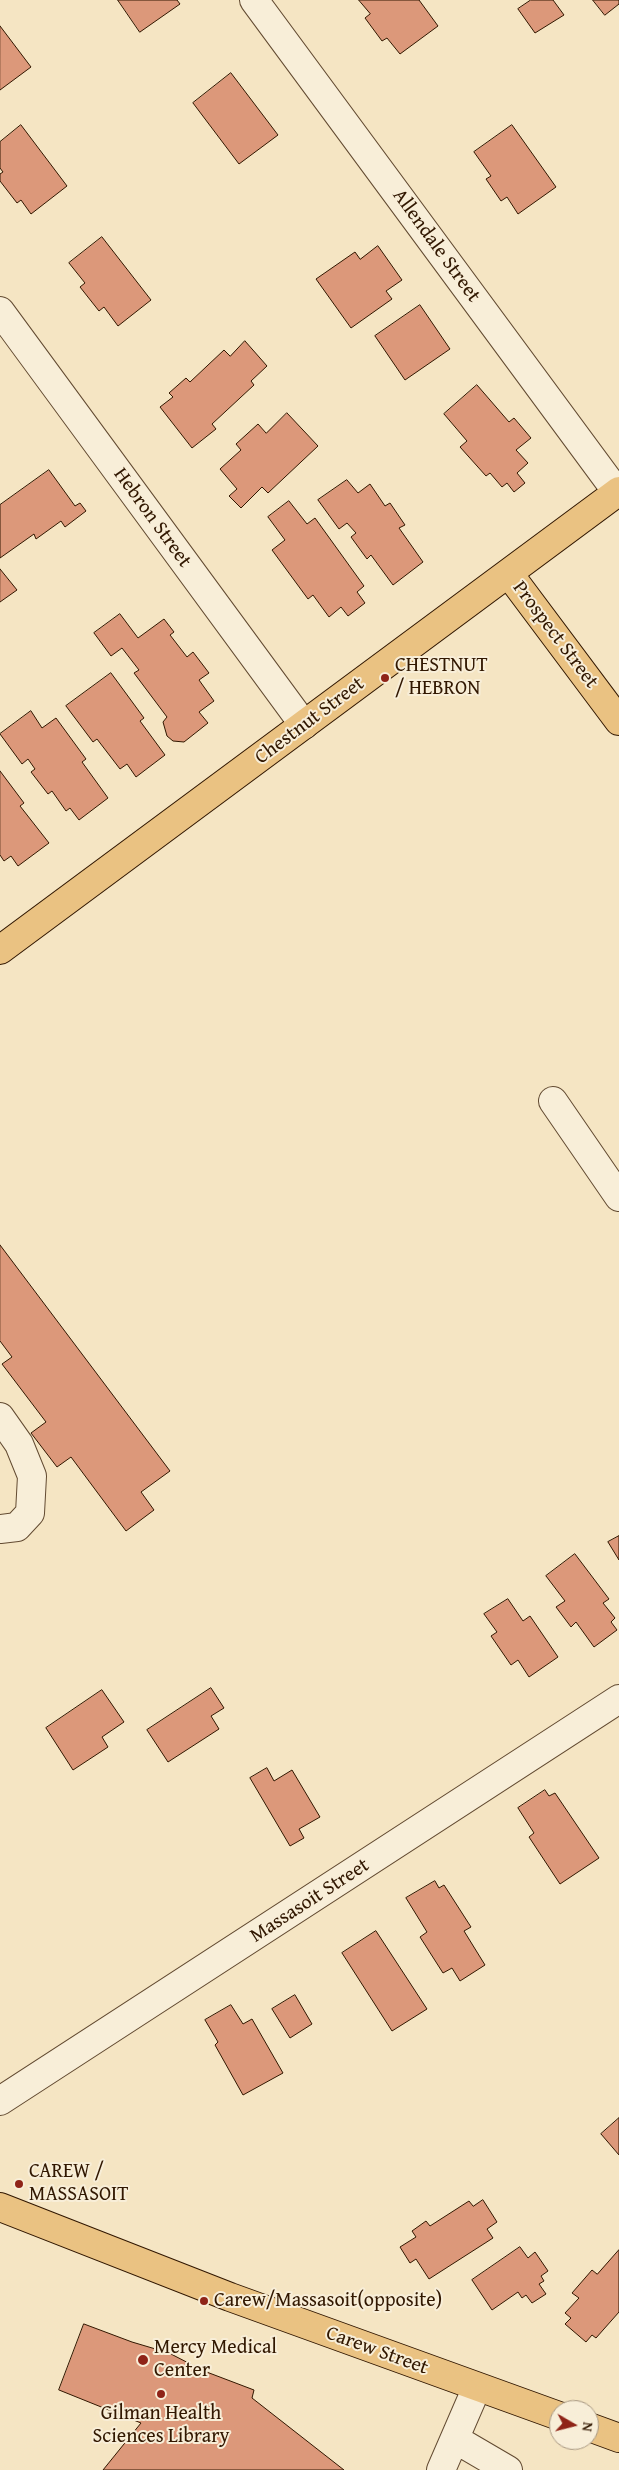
<!DOCTYPE html>
<style>
body{margin:0}
#map{position:relative;width:619px;height:2470px;overflow:hidden;background:#f5e5c3;font-family:"Gentium Book Plus",serif}
canvas{display:block}
.north{position:absolute;left:549px;top:2400px;width:50px;height:50px;box-sizing:border-box;background:#f8eed8;border:1px solid #a89882;border-radius:50%;rotate:98deg;font-size:14px;font-weight:700;line-height:20px;text-align:center;color:#311700}
.north::after{content:'';display:block;margin:auto;width:18px;height:22px;background:#8f2418;clip-path:polygon(50% 0,100% 100%,50% 72%,0 100%)}
</style>
<div id="map">
<canvas width="619" height="2470"></canvas>
<div class="north">N</div>
</div>
<script>
const c = document.querySelector('canvas').getContext('2d');
c.lineJoin = 'round';
function fillPath(path, color) { c.fillStyle = color; c.fill(path, 'evenodd'); }
function strokePath(path, color, width, dash) { c.strokeStyle = color; c.lineWidth = width; c.lineCap = dash ? 'butt' : 'round'; c.setLineDash(dash || []); c.stroke(path); }
function drawText(font, color, halo, rows, align = 'center') {
  c.font = font + ' "Gentium Book Plus",serif'; c.lineWidth = 4; c.setLineDash([]); c.textBaseline = 'middle'; c.strokeStyle = halo; c.fillStyle = color; for (const [text, x, y, turn = 0] of rows) {
    c.save(); c.translate(x, y); c.rotate((+turn || 0) * Math.PI / 180); c.textAlign = isNaN(turn) ? turn : align; if (halo) c.strokeText(text, 0, 0); c.fillText(text, 0, 0); c.restore();
  }
}
const building = new Path2D(`
 M118 0H177L180 4 140 32Z
 M359 0H419L438 26 400 54 387 38 382 41 365 18 370 14Z
 M531 0H553L564 15 535 33 518 9Z
 M593 0H619V4L605 15Z
 M0 26 31 67 0 90Z
 M231 73 278 135 239 164 193 103Z
 M21 125 67 186 31 214 21 200 17 203 0 181V174L3 172 0 168V142Z
 M512 125 556 187 518 214 507 197 501 201 486 179 491 176 474 152Z
 M102 237 151 300 118 326 104 307 99 311 80 287 85 283 69 263Z
 M378 246 402 280 386 291 392 299 351 328 316 279 355 252 360 259Z
 M420 305 450 349 405 380 375 336Z
 M245 341 267 366 251 381 254 385 212 424 216 429 192 448 160 407 173 397 169 393 186 378 190 382 224 350 230 356Z
 M477 385 509 422 514 418 531 438 516 450 528 463 517 473 525 483 514 492 507 483 502 487 490 473 486 476 460 447 467 441 444 414Z
 M287 413 318 446 268 493 262 487 241 508 229 496 237 489 220 469 241 450 236 444 258 424 266 433Z
 M49 470 75 506 80 503 86 511 65 527 61 521 36 539 34 534 0 558V505Z
 M347 480 358 493 370 484 385 506 390 503 405 525 399 528 423 562 393 585 371 555 367 559 351 537 356 533 347 523 339 529 318 500Z
 M289 501 307 524 315 518 364 586 357 592 365 603 348 616 341 607 329 617 313 595 308 599 272 550 285 540 268 517Z
 M0 569 17 590 0 602Z
 M120 614 138 638 164 619 174 632 170 635 187 657 193 652 209 673 199 680 214 701 199 712 208 723 184 742 173 741 167 736 163 722 167 717 134 673 139 670 122 648 111 656 94 633Z
 M111 673 144 718 140 721 165 755 136 777 127 764 120 769 97 739 93 742 66 706Z
 M31 711 42 728 56 718 86 759 82 762 108 798 79 820 70 808 66 811 52 791 48 794 31 772 35 769 28 759 22 764 0 734Z
 M0 771 24 803 20 806 49 843 18 866 11 856 4 861 0 855Z
 M0 1245 170 1471 141 1492 154 1510 126 1531 71 1457 57 1467 31 1433 46 1422 2 1364 12 1357 0 1341Z
 M619 1536V1560L608 1542Z
 M575 1554 609 1599 603 1603 615 1618 611 1622 617 1630 594 1647 576 1622 571 1627 556 1607 565 1601 546 1576Z
 M508 1599 523 1621 530 1616 558 1657 529 1677 518 1660 511 1665 491 1636 497 1632 484 1614Z
 M211 1688 224 1708 211 1716 219 1729 168 1762 147 1730Z
 M102 1690 124 1722 102 1737 108 1747 73 1770 46 1728Z
 M267 1768 274 1781 292 1770 320 1817 299 1829 304 1838 290 1846 250 1778Z
 M545 1790 549 1796 555 1793 599 1858 560 1884 529 1837 534 1833 518 1808Z
 M435 1881 439 1888 444 1885 471 1927 464 1931 485 1965 460 1981 452 1968 443 1973 420 1937 427 1932 406 1898Z
 M376 1931 427 2009 392 2031 342 1953Z
 M295 1995 312 2024 290 2038 272 2009Z
 M231 2005 243 2024 252 2019 283 2073 243 2095 215 2045 218 2042 205 2020Z
 M619 2118V2155L601 2134Z
 M483 2200 497 2222 487 2229 493 2238 429 2279 416 2259 410 2263 400 2247 416 2237 412 2231 426 2221 430 2226 469 2201 473 2206Z
 M520 2247 528 2258 535 2252 548 2271 541 2276 544 2281 539 2284 546 2294 532 2303 526 2295 522 2298 518 2292 492 2310 472 2280Z
 M619 2250V2312L596 2338 592 2335 586 2342 565 2324 571 2318 565 2313 579 2298 572 2293 592 2270 597 2274Z
 M84 2324 132 2342 169 2353 204 2371 254 2390 252 2398 344 2470H103L141 2423 59 2390Z`);
const minor = new Path2D(`
 M254 0 617 492
 M0 311 304 725
 M553 1101 619 1197
 M0 1417 19 1444 32 1476 30 1513 17 1527 0 1529
 M0 2101 619 1699
 M455 2439 508 2470
 M441 2470 477 2387`);
const major = new Path2D(`
 M509 574 619 721
 M0 950 619 491
 M0 2207 230 2297 559 2416
 M589 2427 619 2438`);
const markers = [
 [385,678,5,"#8f2418"],
 [19,2184,5,"#8f2418"],
 [204,2301,5,"#8f2418"],
 [143,2360,6,"#8f2418"],
 [161,2394,5,"#8f2418"]
];
const streetNames = [
 ["Allendale Street",436,246,54],
 ["Hebron Street",152,518,54],
 ["Prospect Street",555,635,53],
 ["Chestnut Street",310,721,-37],
 ["Massasoit Street",310,1901,-33],
 ["Carew Street",377,2351,20]
];
const poiNames = [
 ["CHESTNUT",395,666],
 ["/ HEBRON",395,689],
 ["CAREW /",29,2172],
 ["MASSASOIT",29,2195],
 ["Carew/Massasoit(opposite)",214,2301],
 ["Mercy Medical",154,2348],
 ["Center",154,2371],
 ["Gilman Health",161,2414,"center"],
 ["Sciences Library",161,2437,"center"]
];
fillPath(building, '#dc987a');
strokePath(building, '#311700', 1);
strokePath(minor, '#624a31', 30);
strokePath(major, '#311700', 30);
strokePath(minor, '#f8eed8', 28);
strokePath(major, '#eac282', 28);
for (const [x, y, r, color] of markers) { const dot = new Path2D(); dot.arc(x, y, r, 0, 2 * Math.PI); c.fillStyle = color; c.fill(dot); strokePath(dot, '#f8eed8', 2); }
drawText('20px', '#311700', '#f8eed8', streetNames);
drawText('20px', '#311700', '#f8eed8', poiNames, 'left');
</script>
